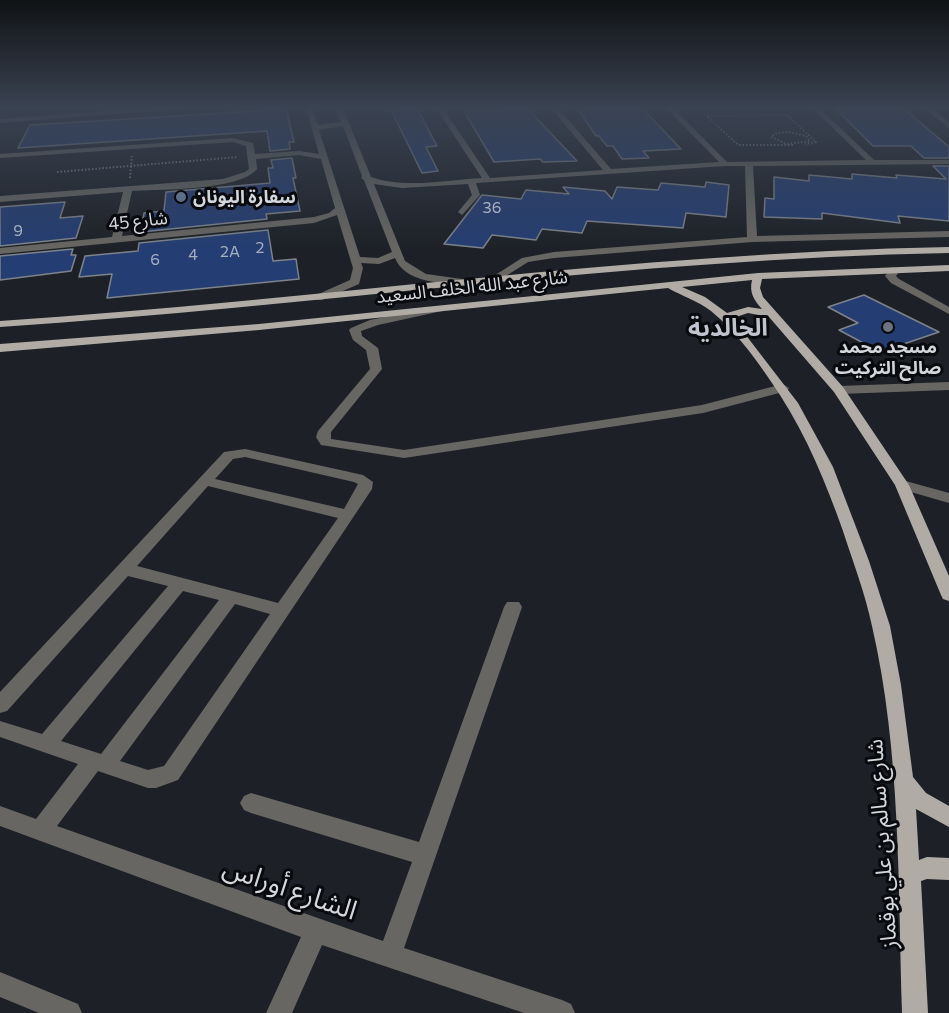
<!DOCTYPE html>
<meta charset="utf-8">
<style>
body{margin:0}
canvas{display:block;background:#1d2127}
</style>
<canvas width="949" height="1013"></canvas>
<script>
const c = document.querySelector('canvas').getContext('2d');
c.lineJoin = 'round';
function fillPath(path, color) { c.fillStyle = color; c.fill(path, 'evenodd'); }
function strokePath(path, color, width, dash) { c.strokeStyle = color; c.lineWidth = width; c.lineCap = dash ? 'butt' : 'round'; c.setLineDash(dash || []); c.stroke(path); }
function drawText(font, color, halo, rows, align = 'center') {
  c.font = font + ' Commissioner,"Noto Sans Arabic",sans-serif'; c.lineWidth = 6; c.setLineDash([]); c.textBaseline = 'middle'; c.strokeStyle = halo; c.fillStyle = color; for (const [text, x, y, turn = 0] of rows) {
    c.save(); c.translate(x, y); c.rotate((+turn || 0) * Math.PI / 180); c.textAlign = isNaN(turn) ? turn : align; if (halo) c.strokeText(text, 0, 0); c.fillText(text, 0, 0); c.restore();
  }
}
const building = new Path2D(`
 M257 108H286L294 142H289L290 149 270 151 267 131 18 148 30 125 257 111Z
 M390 108H417L437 146 426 147 438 171 422 173Z
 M527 108 559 142 577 161 543 162 540 159 494 162 464 111Z
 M577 108H642L681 149 643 151 649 158 622 159 613 146H607L599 136H596Z
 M835 108H903L949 147V158H924L911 146H873Z
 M292 158 296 178H293L300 211 266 214 267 219 141 232 144 213 164 211 166 192 270 183 268 168H273L271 160Z
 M933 166H949V221L898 216 900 223 822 213V219L764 217 765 198 774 199V177L809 181V175L852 179V174L897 178 896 175 946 179Z
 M706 182 729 185 726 217 686 213 683 228 587 221 582 233 542 229 536 240 492 235 483 248 444 244 482 195 521 199 526 190 569 194 563 187 605 191 612 199 617 187 658 190 661 183 705 187Z
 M65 202 60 218 83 216 76 238 0 246V207Z
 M268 230 273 261 296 259 299 279 107 298 112 274 79 277 85 256 138 251 139 243Z
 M73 249 71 255H76L71 271 0 280V256Z
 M864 295 939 332 880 352 839 330 858 323 828 307Z`);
const path = new Path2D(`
 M789 132 806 136 810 141 787 144 771 137 777 133Z
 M793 145H738L707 116 787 115 816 142 805 144
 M57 172 238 157
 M130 178 132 156`);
const minor = new Path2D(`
 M153 108H191L0 123V119Z
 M306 108H312L318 125 341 122 336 108H343L371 177C406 189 446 180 482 178L436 108H443L490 178 603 170 551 108H558L611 169 719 162 666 108H673L727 162 866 160 812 108H819L874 160H949V164L753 166 757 236 949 231V237L752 242 554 258 528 262 498 281 489 279 522 258 554 252 747 237 745 166H725L476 183 480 195 462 215 458 212 472 195 468 184 402 188 374 184 405 261 426 274 469 280V284L465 285C442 283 405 283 395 258L379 264 361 263 363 268 359 284 322 300H314V296L350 280 353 268 337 215 314 223 0 254V248L112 237 123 192 0 202V196L223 179 245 172 249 169 246 146 233 142 0 158V154L233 138 253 143 255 154 299 151 319 154ZM343 126 362 176 361 178 364 180 392 252 378 258 360 257 319 130ZM299 155 321 159 335 208 329 213 314 217 122 236 132 191C161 189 239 191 257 169L256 159Z
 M924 108H932L949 122V128Z
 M892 267 901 269 896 276 899 279 949 307V314L891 283 885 276Z
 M438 306 443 309 442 311 378 325 361 331 362 336 378 348 382 369 331 432V439L404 450 702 405 783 384 789 388 787 391 703 413 404 458 321 445 316 437 318 431 370 369 366 350 353 340 349 330 351 328 370 320Z
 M949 382V390L839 394 833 390 839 386Z
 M245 449 363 475 373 482 372 489 178 780 156 788H148L98 771 57 826 383 941 412 862 251 813 244 810 240 803 244 796 251 793 419 842 504 607 507 602H519L522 607 404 948 562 1000 571 1004 575 1013H524L322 945 292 1013H266L301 937 0 826V806L36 819 78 764 0 737V721L42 734 168 586 128 576 7 711 0 713V692L224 452ZM245 457 354 482 358 484 344 509 215 479 233 459ZM208 486 338 518 278 603 137 566ZM183 591 219 600 101 754 61 741ZM235 604 270 614 164 766 148 770 120 761Z
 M902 480 949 493V503L897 488 895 485 897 482Z
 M0 972 78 1004 82 1013H39L0 997Z`);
const major = new Path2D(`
 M949 247V253C631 259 317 306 0 327V321C317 300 631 253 949 247Z
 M949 265V271L762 279 760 288 763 297 843 387 909 485 949 576V601L943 599 941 595 895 485 834 392 769 317 748 313 736 317 735 321 798 403 833 467 869 561 890 626 901 685 913 777 926 793 949 806V827L916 809 919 860 927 857 949 858V880L927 879 921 881 928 1013H902C898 885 901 752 872 626 865 593 853 562 843 531 826 483 807 437 780 395 761 366 739 334 711 311 698 301 682 296 668 288L259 330 0 352V344L259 324 758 273ZM752 280C749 293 754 300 762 309L748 307 727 313 705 297 682 287Z`);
const markers = [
 [181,197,6,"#5c6f8a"],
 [888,327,6,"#6b7280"]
];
const farNumbernames = [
 ["36",492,208],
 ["9",18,231],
 ["2",260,248],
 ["2A",230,252],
 ["4",193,255],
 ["6",155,260]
];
const farPoinames = [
 ["سفارة اليونان",193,197],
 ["مسجد محمد",888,347,"center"],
 ["صالح التركيت",888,368,"center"]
];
const farStreetnames = [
 ["شارع 45",138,221,-6],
 ["شارع عبد الله الخلف السعيد",472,287,-6]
];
const streetNames = [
 ["شارع سالم بن علي بوقماز",882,844,-94]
];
const farDistrictnames = [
 ["الخالدية",728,328]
];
const nearStreetnames = [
 ["الشارع أوراس",290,889,19]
];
fillPath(building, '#243d72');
strokePath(building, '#7e838b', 1.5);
strokePath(path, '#808389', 2, [1.5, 2]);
fillPath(minor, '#686662');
fillPath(major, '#b0aca5');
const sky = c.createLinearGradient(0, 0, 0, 250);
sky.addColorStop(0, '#101215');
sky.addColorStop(0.43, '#3a4352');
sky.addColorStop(1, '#3a435200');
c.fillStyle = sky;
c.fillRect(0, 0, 949, 250);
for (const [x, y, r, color] of markers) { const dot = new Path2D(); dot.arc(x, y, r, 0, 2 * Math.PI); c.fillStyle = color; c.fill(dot); strokePath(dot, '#090a0d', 2); }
drawText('16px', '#a7b0c1', null, farNumbernames);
drawText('bold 18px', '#d3d6db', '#090a0d', farPoinames, 'left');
drawText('18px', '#d3d6db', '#090a0d', farStreetnames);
drawText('22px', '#d3d6db', '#090a0d', streetNames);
drawText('bold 24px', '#c0c4ce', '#090a0d', farDistrictnames);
drawText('27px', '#d3d6db', '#090a0d', nearStreetnames);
</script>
